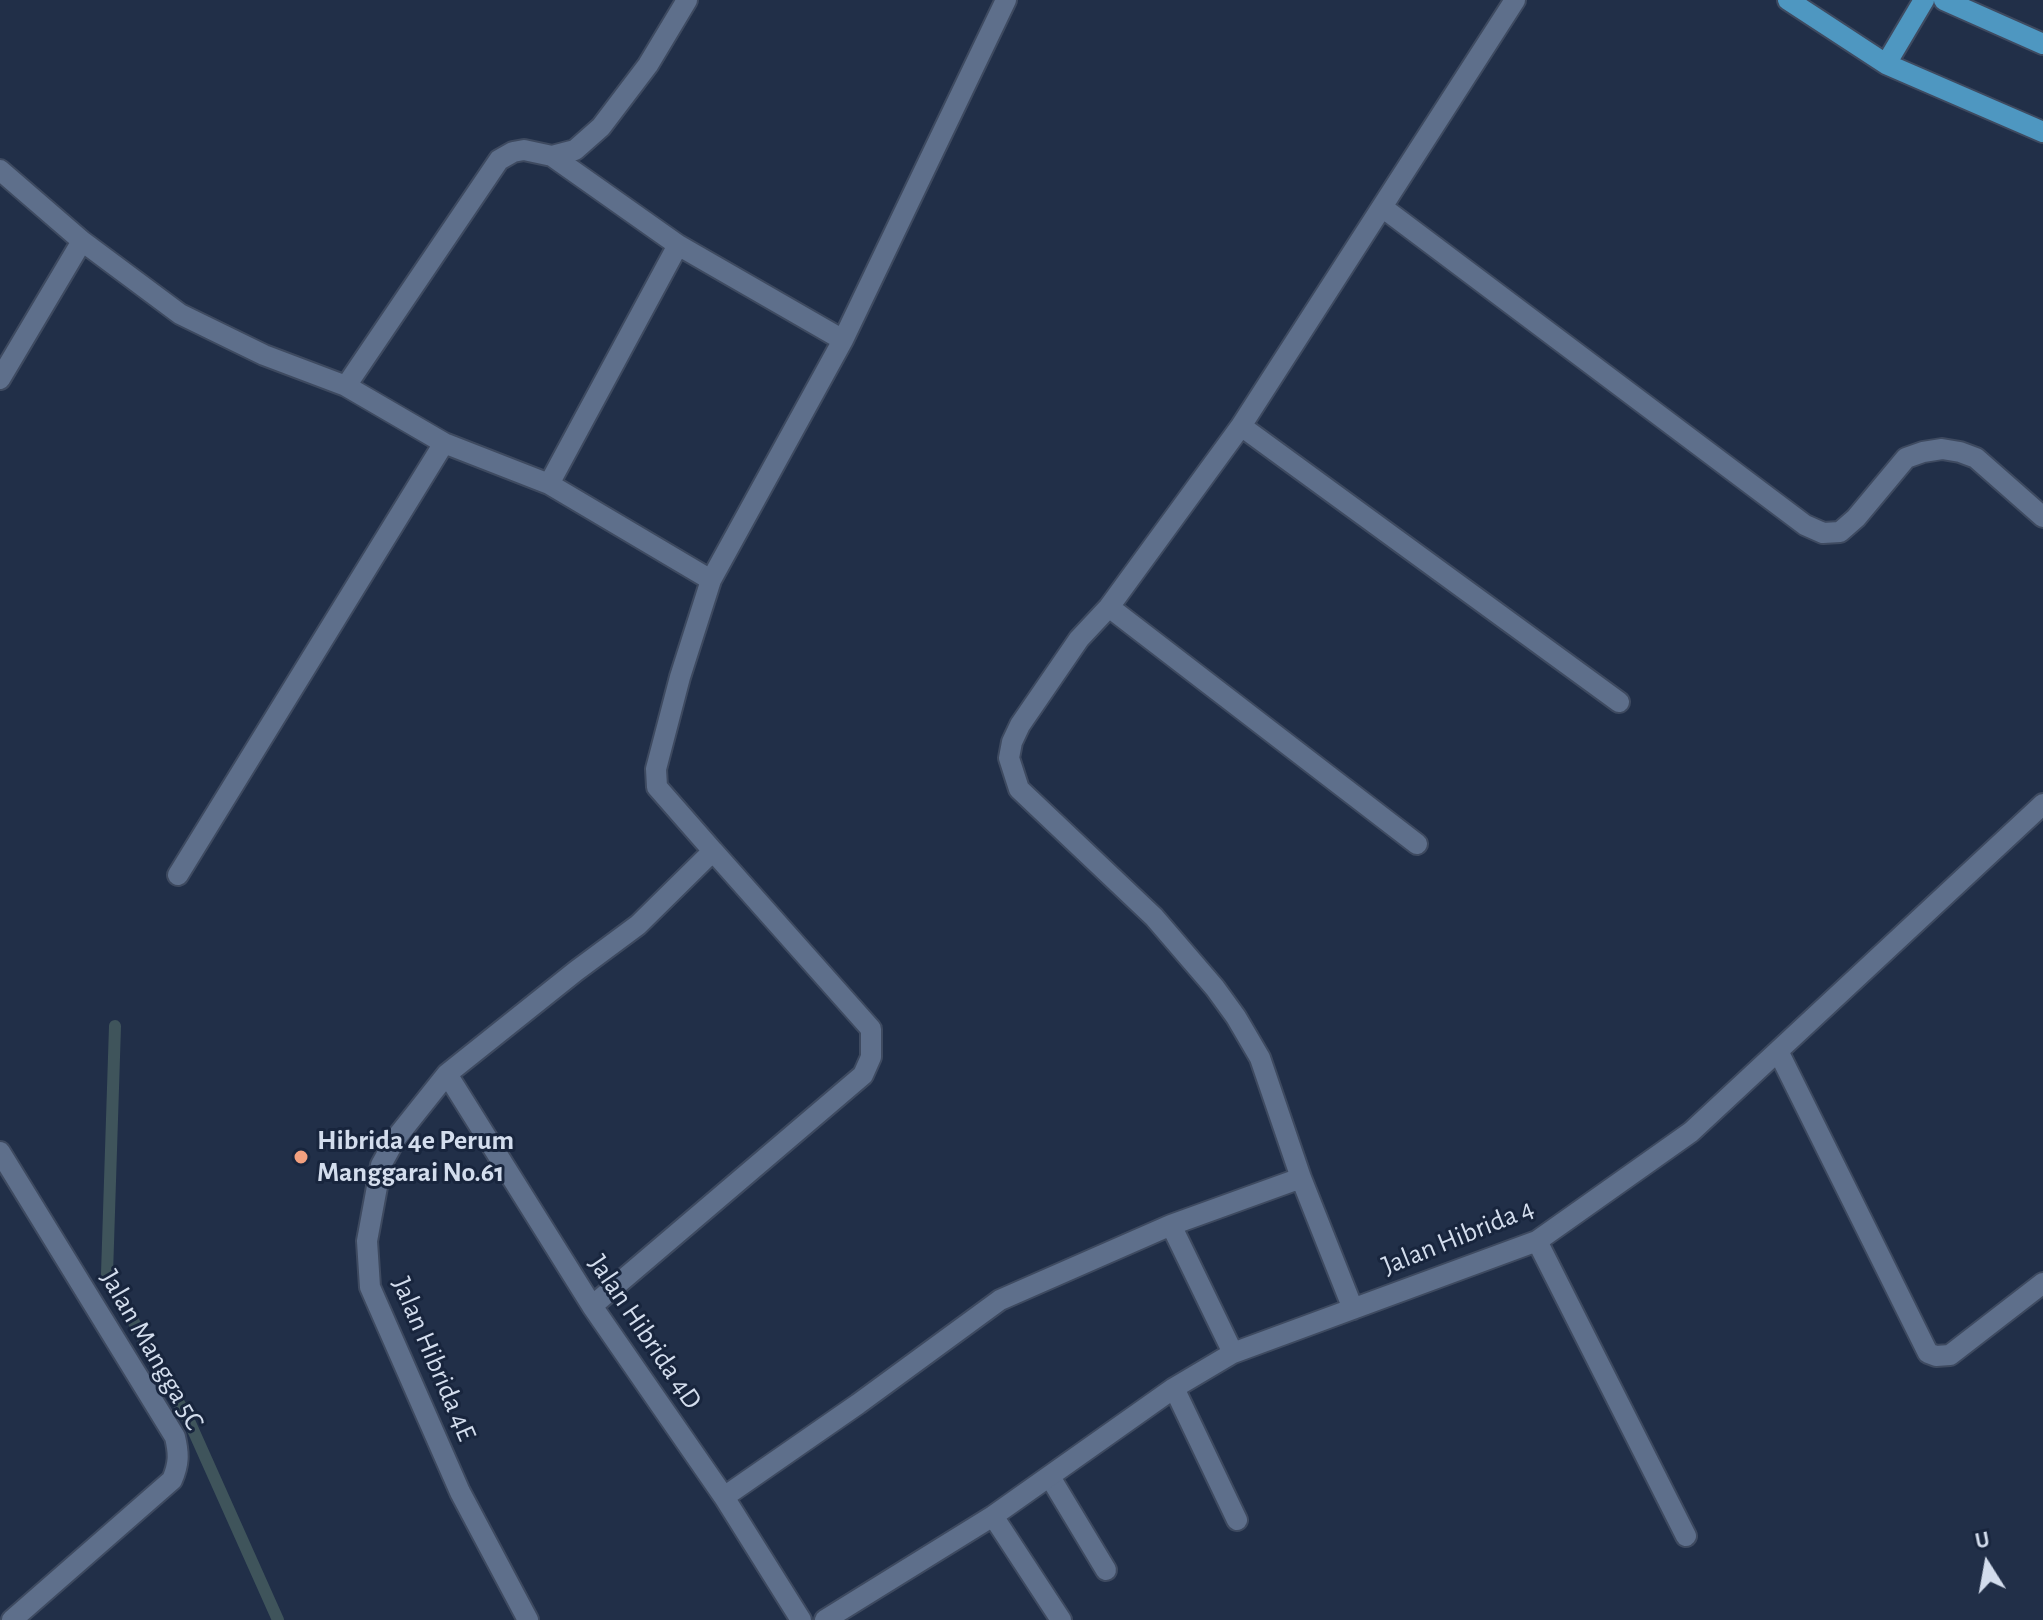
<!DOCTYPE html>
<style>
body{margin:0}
#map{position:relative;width:2043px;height:1620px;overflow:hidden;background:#212f48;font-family:"Alegreya Sans",sans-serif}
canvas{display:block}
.north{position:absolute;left:1947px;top:1524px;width:80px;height:80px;-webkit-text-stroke:6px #18253d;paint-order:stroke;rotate:349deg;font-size:22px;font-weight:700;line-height:32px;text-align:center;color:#d3dded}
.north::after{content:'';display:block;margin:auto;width:28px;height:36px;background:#d3dded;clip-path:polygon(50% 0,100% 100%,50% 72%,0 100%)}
</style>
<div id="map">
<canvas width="2043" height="1620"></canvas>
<div class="north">U</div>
</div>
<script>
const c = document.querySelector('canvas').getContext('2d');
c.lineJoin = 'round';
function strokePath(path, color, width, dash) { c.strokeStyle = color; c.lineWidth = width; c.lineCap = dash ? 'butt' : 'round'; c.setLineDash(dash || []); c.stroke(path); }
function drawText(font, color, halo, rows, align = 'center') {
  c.font = font + ' "Alegreya Sans",sans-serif'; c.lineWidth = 6; c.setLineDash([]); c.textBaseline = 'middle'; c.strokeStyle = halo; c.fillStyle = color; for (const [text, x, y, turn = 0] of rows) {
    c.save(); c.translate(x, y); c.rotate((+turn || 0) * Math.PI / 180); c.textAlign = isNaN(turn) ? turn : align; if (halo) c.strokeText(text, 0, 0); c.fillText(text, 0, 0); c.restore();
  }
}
const stream = new Path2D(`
 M115 1026 107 1274 190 1423 278 1620`);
const lane = new Path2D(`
 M1050 1477 1106 1570`);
const street = new Path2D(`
 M552 156 575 150 601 127 648 65 687 0
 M0 170 82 241 180 314 264 355 346 386 444 443 549 484 711 580 680 677 656 769 657 787 713 851 638 925 576 971 447 1074 396 1138 381 1165 367 1241 370 1287 460 1492 528 1620
 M1382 207 1805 525 1823 533 1840 532 1856 518 1906 458 1923 452 1942 449 1960 452 1976 458 2043 517
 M0 379 82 241
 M346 386 499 160 513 152 524 150 552 156 678 245 843 340
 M1241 426 1619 702
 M549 484 678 245
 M711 580 843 340 1006 0
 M1109 607 1417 844
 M178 875 444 443
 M1778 1051 1928 1353 1936 1356 1950 1355 2043 1283
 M447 1074 592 1306 724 1497 801 1620
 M0 1152 175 1437C179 1454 179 1464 172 1480L12 1620
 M1171 1225 1233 1353
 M1537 1241 1686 1536
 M592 1306 863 1075 871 1057V1029L713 851
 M1353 1309 1301 1178 1260 1058 1236 1017 1215 988 1154 917 1019 789 1009 758 1012 742 1020 725 1079 639 1109 607 1241 426 1515 0
 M1174 1388 1237 1520
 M724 1497 858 1404 1000 1300 1171 1225 1301 1178
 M993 1516 1061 1620
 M825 1620 993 1516 1174 1388 1233 1353 1537 1241 1691 1132 2043 804`);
const primary = new Path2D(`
 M1788 0 1886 64 2043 132
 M1944 0 2043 44
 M1886 64 1924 0`);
const markers = [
 [301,1157,8,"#f2a07f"]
];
const poiNames = [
 ["Hibrida 4e Perum",317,1141],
 ["Manggarai No.61",317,1173]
];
const streetNames = [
 ["Jalan Hibrida 4",1458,1237,-22],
 ["Jalan Hibrida 4D",645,1332,56],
 ["Jalan Mangga 5C",152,1350,60],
 ["Jalan Hibrida 4E",434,1359,67]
];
strokePath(stream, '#3f545b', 12);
strokePath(lane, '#3e4a60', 24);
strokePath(street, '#3e4a60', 24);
strokePath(primary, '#3e4a60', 24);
strokePath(lane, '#5e6f8b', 20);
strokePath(street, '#5e6f8b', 20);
strokePath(primary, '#4e97c1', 20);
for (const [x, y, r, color] of markers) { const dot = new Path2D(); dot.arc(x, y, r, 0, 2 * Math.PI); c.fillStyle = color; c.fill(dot); strokePath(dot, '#18253d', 3); }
drawText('bold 28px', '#d3dded', '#18253d', poiNames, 'left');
drawText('28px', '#d3dded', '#18253d', streetNames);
</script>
